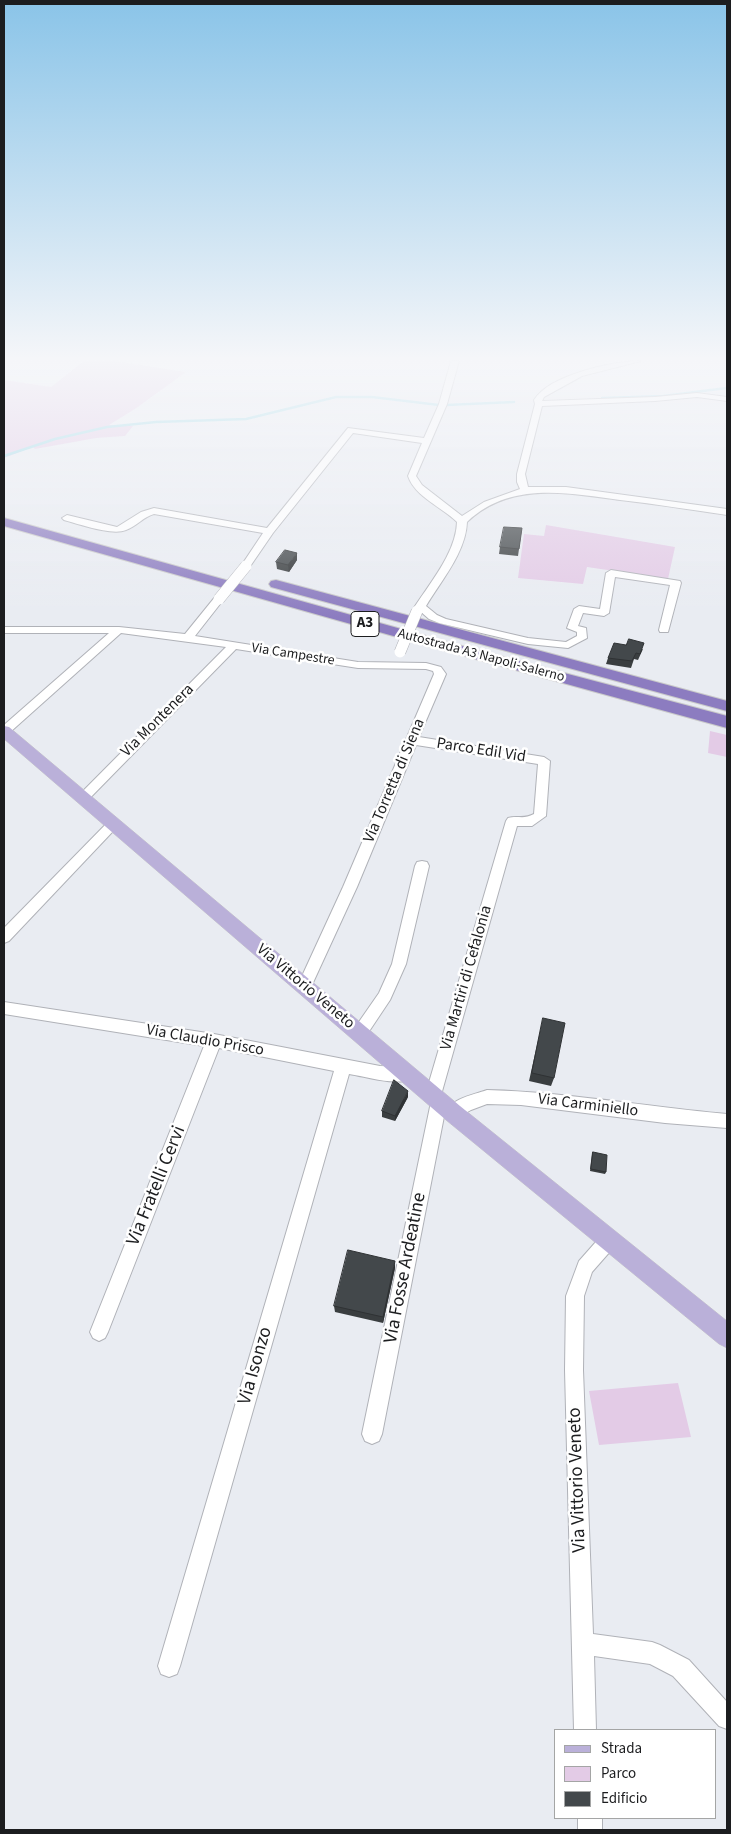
<!DOCTYPE html>
<style>
body{margin:0}
#map{position:relative;width:731px;height:1834px;overflow:hidden;background:#e9ecf2;font-family:"Source Sans 3",sans-serif}
canvas{display:block}
.frame{position:absolute;inset:0;border:5px solid #1c1d1f;pointer-events:none}
.legend{position:absolute;left:554px;top:1729px;width:162px;height:90px;box-sizing:border-box;background:#fff;border:1px solid #a4a5a5;margin:0;padding:6px 9px;list-style:none;font-size:15px;color:#1c1d1f}
.legend li{display:flex;align-items:center;gap:10px;height:25px}
.legend b{width:25px;border:1px solid #a4a5a5}
</style>
<div id="map">
<canvas width="731" height="1834"></canvas>
<div class="frame"></div>
<ul class="legend">
<li><b style="height:6px;background:#bab0d9"></b>Strada</li>
<li><b style="height:14px;background:#e3cbe6"></b>Parco</li>
<li><b style="height:14px;background:#43484b"></b>Edificio</li>
</ul>
</div>
<script>
const c = document.querySelector('canvas').getContext('2d');
c.lineJoin = 'round';
function fillPath(path, color) { c.fillStyle = color; c.fill(path, 'evenodd'); }
function strokePath(path, color, width, dash) { c.strokeStyle = color; c.lineWidth = width; c.lineCap = dash ? 'butt' : 'round'; c.setLineDash(dash || []); c.stroke(path); }
function drawText(font, color, halo, rows, align = 'center') {
  c.font = font + ' "Source Sans 3",sans-serif'; c.lineWidth = 5; c.setLineDash([]); c.textBaseline = 'middle'; c.strokeStyle = halo; c.fillStyle = color; for (const [text, x, y, turn = 0] of rows) {
    c.save(); c.translate(x, y); c.rotate((+turn || 0) * Math.PI / 180); c.textAlign = isNaN(turn) ? turn : align; if (halo) c.strokeText(text, 0, 0); c.fillText(text, 0, 0); c.restore();
  }
}
const green = new Path2D(`
 M84 361H114L186 372 135 409 109 425 133 426 125 436 96 438 35 449 33 447 4 458V380L51 387Z
 M546 525 675 547 668 579 587 567 583 584 518 578 524 534 544 536Z
 M710 731 727 735V757L708 753Z
 M678 1383 691 1437 599 1445 589 1391Z`);
const stream = new Path2D(`
 M602 398 663 396 727 388
 M446 405 514 402
 M4 456 55 439 107 427 156 422 246 419 336 397H372L439 405`);
const minor = new Path2D(`
 M451 361H459L447 404 416 476 422 485 462 516 484 502 520 489 517 482V474L535 404 534 400C549 375 613 361 641 361L582 376 544 397 542 401 655 397 697 393 727 397V401L697 397 655 401 542 406 525 474 528 487H566L727 509V515C692 510 656 504 620 500 567 493 510 481 467 522 466 552 441 581 426 606L437 615 446 619 528 638 566 642 577 636V632L567 628 574 609 579 606 600 609 606 573 611 570 680 581 681 583 668 632H660L659 630 670 585 615 577 609 613 604 616 583 613 578 626 586 628 587 638 568 648 528 644 439 623 429 619 421 612 413 613 412 611C428 585 456 554 457 522 442 507 415 497 408 476L422 443 353 433 273 533 249 568 246 569 241 566 263 533 154 514C143 517 137 526 126 530 112 536 79 524 64 520L62 518 67 515 117 527 141 512 154 508 267 528 348 428 424 438 439 404Z
 M219 596 224 599 195 636 358 662 426 663 441 667 446 674 419 737 544 757 550 761 546 816 532 826H517L441 1095 445 1096 447 1101 382 1434 379 1441 372 1444 365 1441 362 1434 431 1102 427 1101 425 1096 506 821 508 818C518 815 523 820 534 814L538 764 416 745 357 887 311 987 309 991 304 993 299 991 297 987 343 887 434 674 433 671 426 669 358 668 236 649 87 801H79L77 798 79 795 226 647 121 633 8 734 4 735V725L109 633H4V627H119L185 634 215 597Z
 M113 819 117 821 119 824 117 827 9 941 4 943V928L109 821Z
 M422 861 427 862 429 866 406 964 390 1000 364 1039 359 1040 354 1039 351 1034 354 1029 379 993 392 964 415 866 417 862Z
 M4 1002 214 1034 380 1066 407 1067 412 1069 415 1074 412 1079C394 1086 368 1077 349 1074L180 1666 177 1674 169 1677 161 1674 158 1666 334 1071 219 1048 108 1332 105 1338 99 1341 93 1338 90 1332 204 1046 4 1014Z
 M487 1090C567 1092 647 1107 727 1114V1128L665 1123 521 1105 487 1104 471 1110 453 1120 447 1118 445 1113C452 1098 473 1095 487 1090Z
 M608 1232 614 1235 617 1241 614 1247 592 1272 584 1296 583 1370 593 1634 652 1642 660 1645 689 1660 727 1702V1729L719 1726 673 1676 650 1664 594 1656 596 1730H574L565 1370 566 1296 579 1261 602 1235Z
 M578 1818H602V1830H578Z`);
const major = new Path2D(`
 M4 726 9 727 460 1106 727 1321V1348L719 1344 446 1120 4 739Z`);
const highway = new Path2D(`
 M4 518 462 646 727 716V728L450 652 4 526Z
 M276 580 727 701V711L271 587 269 584 271 581Z`);
const minorBridge = new Path2D(`
 M219 599 246 566
 M400 652 417 611`);
const wall = new Path2D(`
 M522 528 518 556 499 554 500 547Z
 M297 560 289 572 277 569 276 562Z
 M643 649 638 660 634 659 631 668 606 664 608 658Z
 M543 1018 554 1078 551 1086 529 1081Z
 M408 1097 395 1121 382 1117V1111Z
 M593 1152 606 1172 605 1174 590 1171 592 1155Z
 M395 1268 383 1323 335 1312 334 1306Z`);
const shadedWall = new Path2D(`
 M297 553V560L289 572 288 565Z
 M408 1091V1097L395 1121V1116Z
 M395 1261V1268L383 1323V1317Z`);
const building = new Path2D(`
 M504 527 522 528 519 549 500 547Z
 M285 550 297 553 288 565 276 562Z
 M629 639 644 643 640 654 636 653 632 661 608 658 614 643 626 645Z
 M543 1018 565 1023 554 1078 532 1073Z
 M394 1080 408 1091 395 1116 382 1111Z
 M593 1152 607 1155 606 1172 591 1169Z
 M348 1250 395 1261 383 1317 334 1306Z`);
const farStreetnames = [
 ["Via Campestre",293,655,9],
 ["Autostrada A3 Napoli-Salerno",481,656,15]
];
const shields = [
 [365,624,28]
];
const shieldNames = [
 ["A3",365,624]
];
const streetNames = [
 ["Via Montenera",158,721,-45],
 ["Parco Edil Vid",481,751,9],
 ["Via Torretta di Siena",395,781,-67],
 ["Via Martiri di Cefalonia",467,978,-74],
 ["Via Vittorio Veneto",305,987,40],
 ["Via Claudio Prisco",205,1041,10],
 ["Via Carminiello",588,1106,7]
];
const nearStreetnames = [
 ["Via Fratelli Cervi",157,1186,-68],
 ["Via Fosse Ardeatine",406,1268,-79],
 ["Via Isonzo",256,1366,-74],
 ["Via Vittorio Veneto",578,1480,-92]
];
fillPath(green, '#e3cbe6');
strokePath(stream, '#9edbe8', 2.5);
strokePath(minor, '#b0b2b8', 2);
strokePath(major, '#c9c9c9', 1);
strokePath(highway, '#c9c9c9', 2);
fillPath(minor, '#fff');
fillPath(major, '#bab0d9');
fillPath(highway, '#8c7cc0');
strokePath(minorBridge, '#b0b2b8', 12, []);
strokePath(minorBridge, '#fff', 11);
fillPath(wall, '#3a3e40');
fillPath(shadedWall, '#2f3234');
fillPath(building, '#43484b');
strokePath(building, '#2f3234', 1);
const sky = c.createLinearGradient(0, 0, 0, 618);
sky.addColorStop(0, '#8ac4e8');
sky.addColorStop(0.58, '#f5f6f9');
sky.addColorStop(1, '#f5f6f900');
c.fillStyle = sky;
c.fillRect(0, 0, 731, 618);
drawText('14px', '#1c1d1f', '#fff', farStreetnames);
for (const [x, y, w] of shields) { const box = new Path2D(); box.roundRect(x - w / 2, y - 12.5, w, 25, 4); c.fillStyle = '#fff'; c.fill(box); strokePath(box, '#1c1d1f', 1); }
drawText('bold 15px', '#1c1d1f', null, shieldNames);
drawText('16px', '#1c1d1f', '#fff', streetNames);
drawText('19px', '#1c1d1f', '#fff', nearStreetnames);
</script>
